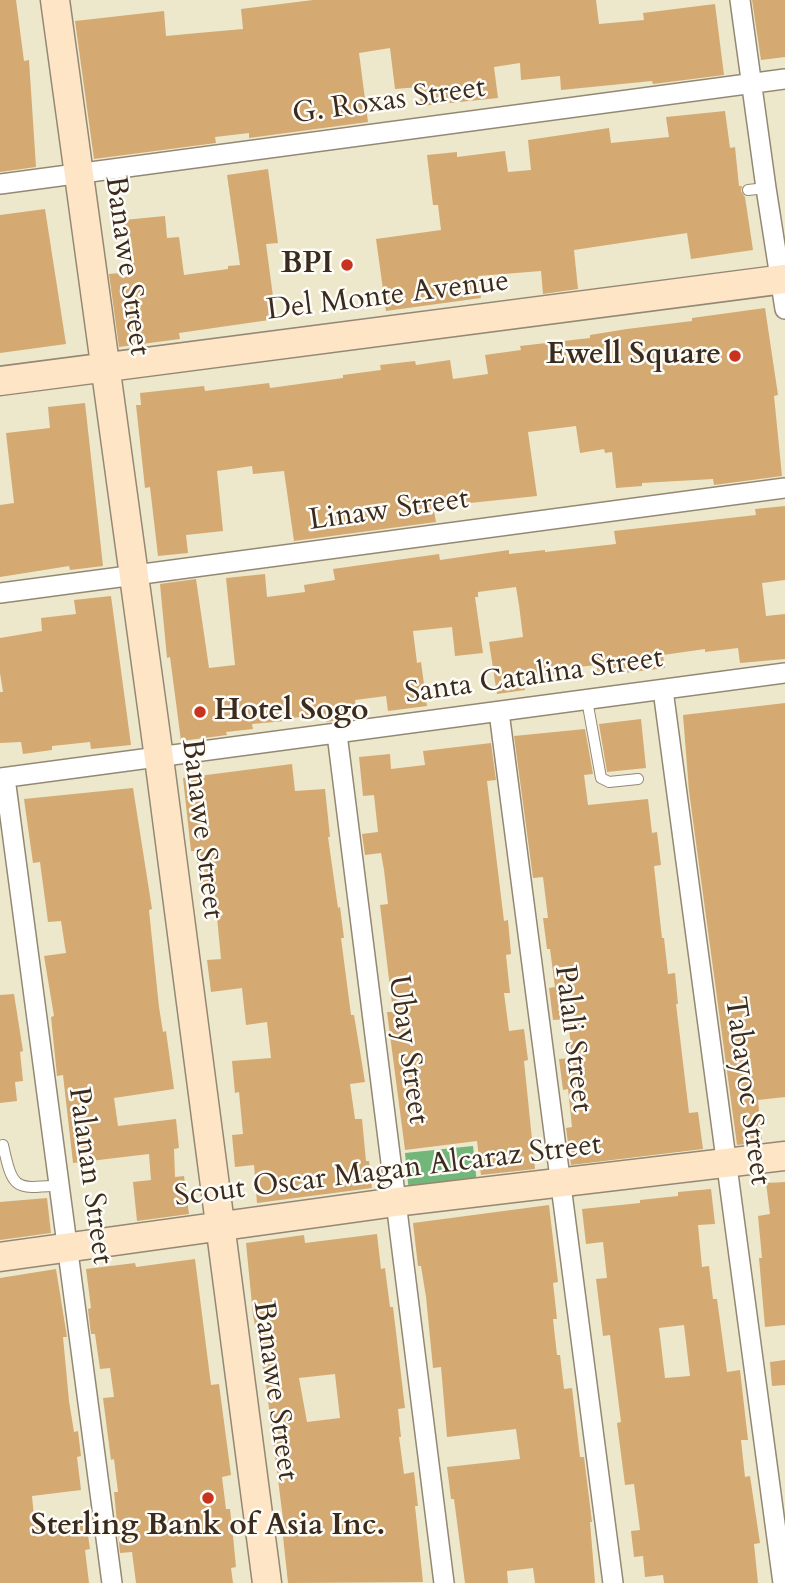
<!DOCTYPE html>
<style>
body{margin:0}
canvas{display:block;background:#ede7cb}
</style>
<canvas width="785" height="1583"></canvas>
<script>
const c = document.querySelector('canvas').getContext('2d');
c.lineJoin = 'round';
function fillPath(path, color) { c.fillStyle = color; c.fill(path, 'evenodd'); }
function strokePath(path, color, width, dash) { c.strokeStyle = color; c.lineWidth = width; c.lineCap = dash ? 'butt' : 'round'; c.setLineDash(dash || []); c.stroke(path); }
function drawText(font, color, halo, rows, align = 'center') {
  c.font = font + ' Cardo,serif'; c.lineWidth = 5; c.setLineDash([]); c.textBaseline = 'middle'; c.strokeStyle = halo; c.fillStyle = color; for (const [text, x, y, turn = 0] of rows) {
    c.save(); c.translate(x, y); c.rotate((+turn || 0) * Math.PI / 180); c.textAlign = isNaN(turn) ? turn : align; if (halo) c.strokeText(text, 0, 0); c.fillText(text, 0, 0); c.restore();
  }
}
const forest = new Path2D(`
 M473 1146 477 1184 409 1192 405 1153Z`);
const building = new Path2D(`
 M0 0H16L24 61 29 60 36 167 0 172Z
 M313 0H596L599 24 644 20 643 13 715 4 724 75 653 84 652 81 561 90 560 76 521 80 520 63 494 67 498 98 421 106 419 87 395 89 390 48 359 53 368 122 249 138V133L215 137 216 143 94 159 75 21 164 11 166 36 198 33 243 29 241 9Z
 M752 0H785V57L761 60Z
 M725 111 730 148 735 147 739 186H742L741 191 745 197 753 250 691 259 687 233 574 250 578 289 543 294 541 271 478 276 481 298 386 311 376 239 441 230 438 205H433L427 155 457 152V157L505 151 508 172 531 170 528 140 609 128 611 143 669 137 666 117Z
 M268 169 278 243 266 244 276 319 179 333 180 339 119 347 109 274 131 272 124 220 165 216 167 238 179 237 184 275 228 269V266L240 265 227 175Z
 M45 209 66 344 0 353V215Z
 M765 308 778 395 774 396 782 476 714 485 713 479 642 483V486L616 488 612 452 605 453 604 449 580 453 576 426 528 432 537 496 470 503 471 505 434 511 436 522 294 541 284 471 253 474 252 466 217 471 223 531 186 535 188 553 158 556 150 487 145 488 136 405H141L140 393 204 386 205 391 269 383 270 388 343 378V375L381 370 380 365 415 361 416 365 450 360 453 379 488 374 485 355 521 350 520 346 590 338V335L627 329 692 321V318Z
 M85 403 103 566 70 570 69 566 0 577V505L14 503 6 433 50 428 48 407Z
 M785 506V580L762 583 766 616 785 614V659L740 663 738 648 705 652V649L663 655 665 668 616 674 615 670 597 672V665L559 669V674L523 678 525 690 497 694 489 642 523 637 519 605 516 587 478 592V597H475L483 653 455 656 452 627 413 631 417 663 421 662 427 706 388 711 386 696 355 700 357 718 326 722 325 714 284 719 285 721 252 724 253 729 226 732 227 735 181 741 170 657 167 658 160 584 196 579 209 668 235 665 226 578 265 574 267 597 305 592 304 585 335 580 333 569 439 554 440 560 509 550V554L545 550V552L616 544 614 531 756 515 755 509Z
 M111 596 131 745 91 749 90 742 52 746V750L23 754 21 742 0 743V692H3L0 673V638L42 631 41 618 76 614 74 600Z
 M785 703V1097L758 1100 762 1142 737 1145 689 791 683 715Z
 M641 719 646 768 607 772 599 724Z
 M585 729 593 774 584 775 588 805 648 799 652 833 657 832 661 865 654 866 662 938H664L668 974 675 973 678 1004H676L689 1113 698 1112 703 1149 571 1165 566 1128 572 1127 568 1089 563 1090 559 1059 572 1058 568 1019 553 1020 549 988 555 987 550 949H547L543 918H548L543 877 533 878 514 736Z
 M491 743 496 780 487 781 504 921 508 920 511 954 506 955 510 993H504L509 1031 524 1029 528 1060 524 1061 535 1169 481 1175 477 1141 405 1150 387 1012H393L380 905 388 904 384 870 381 853 365 855 362 834 378 832 374 795 363 796 359 757 390 754 391 769 425 765 423 751Z
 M292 764 295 791 325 789 330 837H328L338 908 340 907 344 938H341L351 1015H354L365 1082 350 1084 355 1119H362L366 1161H369L372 1188 257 1203 254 1165 235 1167 232 1135 243 1134 239 1092 235 1093 232 1061 271 1058 267 1022 246 1025 242 988 211 992 207 960 221 959 214 886 201 888 196 851H191L183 778Z
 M133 788 152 909 149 910 159 1007 163 1032 166 1031 174 1089 114 1098 118 1126 176 1119 179 1148 174 1149 175 1177 184 1176 189 1214 137 1221 133 1182 151 1180 149 1154 73 1163 63 1075 57 1076 51 1017 54 1016 44 956 66 953 61 921 48 922 40 862 33 863 24 799Z
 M14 994 23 1051 20 1052 23 1081 15 1082 17 1101 0 1103V995Z
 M785 1182V1325L765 1327 759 1258H762L758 1216 770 1214 766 1183Z
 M711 1189 715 1224 698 1225 702 1267 709 1266 713 1299H717L727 1372 740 1370 748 1440H741L745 1477 750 1476 760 1543 754 1544 758 1583H664L663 1575 645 1577 643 1556 634 1557 631 1531 640 1530 634 1484 625 1485 617 1423 621 1422 610 1335 603 1336 596 1279 607 1278 603 1242 586 1244 582 1209 640 1203V1200L678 1196V1192ZM684 1325 690 1376 665 1378 659 1328Z
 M47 1198 51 1233 0 1240V1202Z
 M549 1205 558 1282 553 1283 557 1319H553L557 1355H560L564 1389 572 1388 580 1457H584L592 1522H590L595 1583H535L533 1568 507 1571 508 1583H465L454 1499H451L447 1467 520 1459 516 1429 447 1437 441 1367 433 1368 426 1297 421 1266H418L413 1223Z
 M377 1234 381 1269 385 1268 390 1307H393L405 1408 398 1409 401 1437H399L404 1474 414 1472 418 1506H415L423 1582 288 1583 282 1527H284L266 1384 253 1315 246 1243 304 1235 305 1243ZM335 1374 340 1418 307 1422 299 1378Z
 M195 1259 211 1385 219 1384 231 1475 222 1477 226 1509H230L233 1536 236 1567 231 1568 233 1583H136L132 1552 120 1553 114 1492H118L114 1459 111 1460 103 1398 114 1397 110 1368 100 1369 95 1334H91L88 1309 91 1308 86 1269 135 1263 136 1267Z
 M56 1269 67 1337H63L69 1401 74 1432 78 1431 81 1456 77 1457 81 1490 32 1496 35 1527 86 1521 90 1549 85 1550 89 1583H0V1278Z
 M785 1360V1385L772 1386 770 1362Z`);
const lane = new Path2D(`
 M748 190 766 188
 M587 700 601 778 609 782 638 779
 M3 1145C13 1191 15 1189 60 1185`);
const street = new Path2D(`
 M740 0 766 188 785 309
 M0 184 785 79
 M0 593 785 488
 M663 690 783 1583
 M499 712 613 1583
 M337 734 444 1583
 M0 778 785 673
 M5 778 112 1583`);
const secondary = new Path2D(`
 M55 0 159 758 267 1583
 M0 381 785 279
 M0 1257 396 1202 785 1156`);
const markers = [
 [347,265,7,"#c8321e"],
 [735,356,7,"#c8321e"],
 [200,712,7,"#c8321e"],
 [208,1498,7,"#c8321e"]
];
const streetNames = [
 ["G. Roxas Street",389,102,-8],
 ["Banawe Street",126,266,82],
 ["Del Monte Avenue",388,297,-7],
 ["Linaw Street",389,511,-8],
 ["Santa Catalina Street",534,677,-8],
 ["Banawe Street",201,829,83],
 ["Palali Street",572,1039,83],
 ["Ubay Street",407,1050,82],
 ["Tabayoc Street",746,1091,82],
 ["Scout Oscar Magan Alcaraz Street",388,1172,-7],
 ["Palanan Street",89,1176,82],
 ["Banawe Street",274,1391,82]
];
const poiNames = [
 ["BPI",333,265],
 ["Ewell Square",721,356],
 ["Hotel Sogo",214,712,"left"],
 ["Sterling Bank of Asia Inc.",208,1527,"center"]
];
fillPath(forest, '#72b679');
fillPath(building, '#d4aa72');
strokePath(lane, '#948874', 12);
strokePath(street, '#948874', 22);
strokePath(secondary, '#948874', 31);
strokePath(lane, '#fff', 10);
strokePath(street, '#fff', 19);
strokePath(secondary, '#fee5c5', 28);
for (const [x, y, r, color] of markers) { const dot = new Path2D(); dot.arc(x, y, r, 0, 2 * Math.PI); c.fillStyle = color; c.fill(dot); strokePath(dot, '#fdfcf7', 2.5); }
drawText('30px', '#3b2a1e', '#fdfcf7', streetNames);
drawText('bold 30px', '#3b2a1e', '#fdfcf7', poiNames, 'right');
</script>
